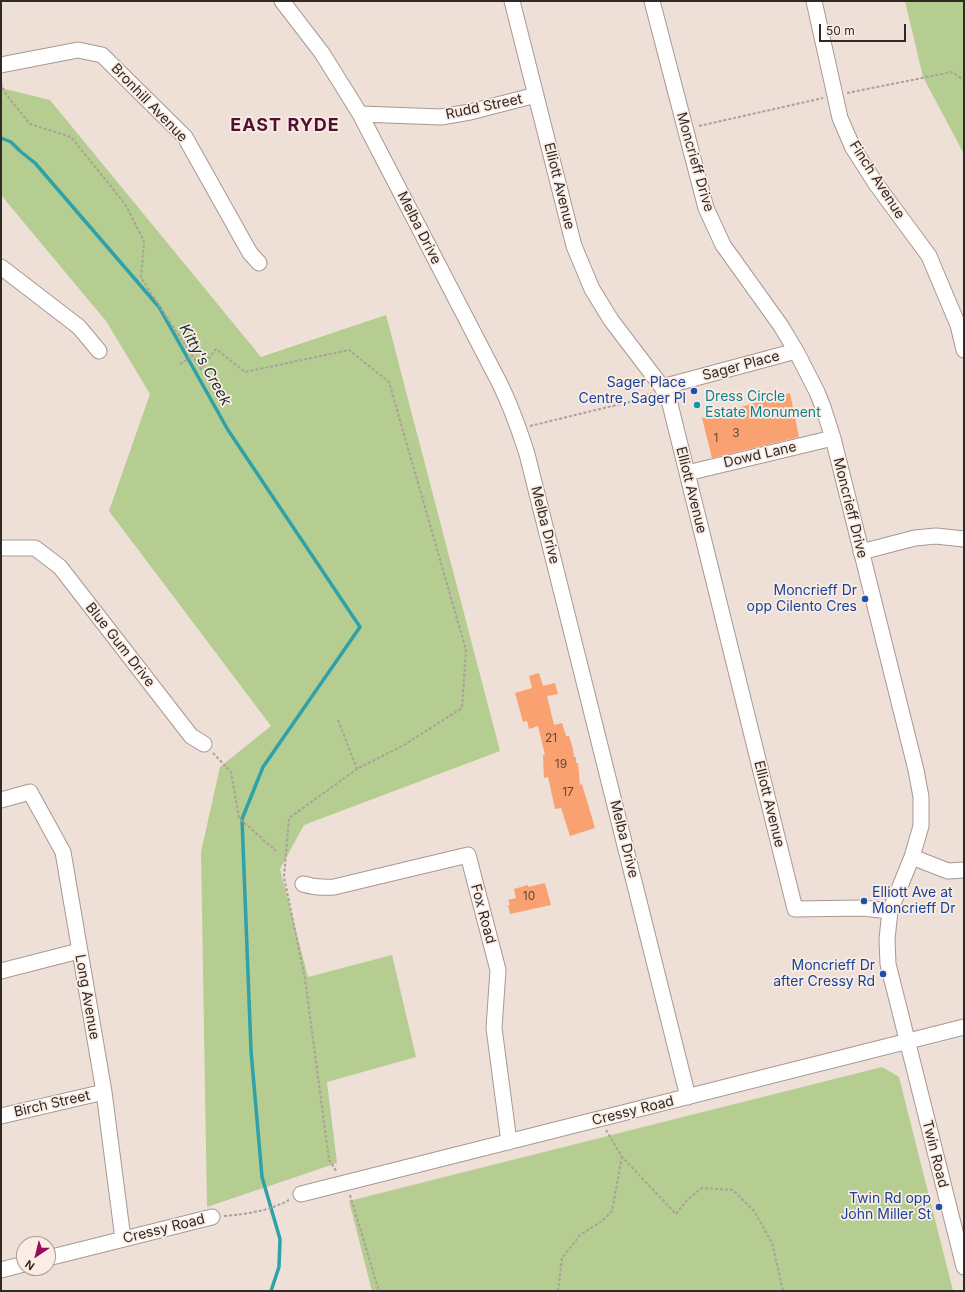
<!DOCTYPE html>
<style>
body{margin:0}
#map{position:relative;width:965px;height:1292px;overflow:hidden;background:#eedfd7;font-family:Inter,sans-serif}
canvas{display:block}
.frame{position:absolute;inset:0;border:2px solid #302a27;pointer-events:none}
.north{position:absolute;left:16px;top:1236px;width:40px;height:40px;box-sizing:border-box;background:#fbece4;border:1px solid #aa9e98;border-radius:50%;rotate:215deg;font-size:11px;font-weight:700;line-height:16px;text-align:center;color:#302a27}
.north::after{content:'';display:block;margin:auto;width:14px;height:18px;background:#980b5f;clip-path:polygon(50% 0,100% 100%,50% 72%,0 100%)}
.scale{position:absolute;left:819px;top:24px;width:87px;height:18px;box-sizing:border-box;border:2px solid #302a27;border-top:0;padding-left:5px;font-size:12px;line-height:14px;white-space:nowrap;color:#302a27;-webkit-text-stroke:3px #fbece4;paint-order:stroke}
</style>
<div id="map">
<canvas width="965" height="1292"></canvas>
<div class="frame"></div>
<div class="north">N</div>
<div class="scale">50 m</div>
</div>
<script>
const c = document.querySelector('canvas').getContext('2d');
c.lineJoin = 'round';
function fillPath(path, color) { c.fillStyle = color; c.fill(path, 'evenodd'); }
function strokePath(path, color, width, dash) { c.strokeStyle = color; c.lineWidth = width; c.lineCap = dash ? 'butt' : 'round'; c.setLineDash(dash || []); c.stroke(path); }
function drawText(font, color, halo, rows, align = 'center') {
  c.font = font + ' Inter,sans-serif'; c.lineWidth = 3.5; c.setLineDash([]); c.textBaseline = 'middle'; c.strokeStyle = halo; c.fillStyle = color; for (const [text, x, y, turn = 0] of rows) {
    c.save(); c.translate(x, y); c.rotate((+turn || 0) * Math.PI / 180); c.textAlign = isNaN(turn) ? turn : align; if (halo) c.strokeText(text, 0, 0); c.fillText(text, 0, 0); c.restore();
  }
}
const green = new Path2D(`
 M905 1H964V154L923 77Z
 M1 88 50 100 261 357 386 315 500 751 304 825 280 869 308 977 392 955 416 1057 327 1082 337 1163 207 1207 201 852 220 767 271 726 109 511 150 394 106 321 1 195Z
 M882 1067 899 1077 953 1291H372L349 1201Z`);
const stream = new Path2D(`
 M1 138 11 142 20 151 35 163 159 307 228 430 360 627 263 767 242 819 251 1051 262 1177 280 1239 279 1267 271 1291`);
const building = new Path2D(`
 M790 393 799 437 712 458 702 418Z
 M539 673 543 686 555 683 558 694 547 696 554 725 562 723 566 736H569L573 749 574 757H576V763H578L580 785 582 784 595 828 570 836 561 808 555 809 548 777 544 778 543 755H545L538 726 529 729 527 721 523 722 515 693 532 688 529 676Z
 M545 883 551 905 510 914 508 905H510L508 900 516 898 514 889 528 885V887Z`);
const path = new Path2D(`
 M1 83 5 93 30 124 71 137 125 204 144 241 141 278 201 369 216 349 245 372 349 350 389 382 466 650 462 708 404 745 357 769 289 818 284 877 305 979 329 1160 337 1172
 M847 93 952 72 964 80
 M699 126 823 98
 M180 364 193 356
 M530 426 637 400 651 393
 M338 720 357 769
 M213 753 231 772 239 818 276 851
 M606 1130 622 1157 676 1214 687 1200 702 1188 733 1190 754 1211 772 1243 783 1291
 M350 1195 379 1291
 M224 1216C248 1214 268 1211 289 1200
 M558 1291 562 1258 580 1235 602 1221 612 1211 622 1157`);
const minor = new Path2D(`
 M282 1 322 53 360 114 499 382C511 406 519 429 527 454L688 1097
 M512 1 574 246 592 289 611 320 662 387 670 404 795 909 862 908 890 911
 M652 1 706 208 723 245 781 326 796 351 817 392 823 407 833 438 916 770 921 797V826L912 857 890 911 887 939 888 964 964 1267
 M814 1 840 118 853 148 876 184 929 256 958 325 964 350
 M1 65 78 50 102 55 185 137 250 253 259 263
 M360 114 441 117 470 112 536 95
 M1 267 79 327 99 351
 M662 387 796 351
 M687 473 833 438
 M1 548H35L60 567 191 736 204 744
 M861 552 915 538 936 536 964 539
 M1 800 30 792 63 852 104 1092 123 1239
 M912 857 948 871 964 870
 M303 884C313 887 323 888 334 887L468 855 498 970 494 1028 509 1142
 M1 971 79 951
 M1 1116 104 1092
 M301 1194 964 1027
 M48 1258 212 1217
 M1 1270 24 1264`);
const markers = [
 [694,391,4,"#1a4fb4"],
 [697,405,4,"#0f9aa8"],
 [865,599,4,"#1a4fb4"],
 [864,901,4,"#1a4fb4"],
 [883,974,4,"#1a4fb4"],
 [939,1207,4,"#1a4fb4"]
];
const numberNames = [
 ["3",736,433],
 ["1",716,438],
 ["21",551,738],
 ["19",561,764],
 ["17",568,792],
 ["10",529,896]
];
const streetNames = [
 ["Bronhill Avenue",149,103,46],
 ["Rudd Street",484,107,-12],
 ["Moncrieff Drive",695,162,74],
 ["Finch Avenue",877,180,57],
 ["Elliott Avenue",559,186,76],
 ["Melba Drive",419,228,63],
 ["Sager Place",741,366,-15],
 ["Dowd Lane",760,455,-13],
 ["Elliott Avenue",691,490,76],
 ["Moncrieff Drive",850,508,76],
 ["Melba Drive",545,525,76],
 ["Blue Gum Drive",120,645,52],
 ["Elliott Avenue",769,804,76],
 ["Melba Drive",624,839,76],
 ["Fox Road",483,914,75],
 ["Long Avenue",87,997,80],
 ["Birch Street",52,1104,-13],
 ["Cressy Road",633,1111,-14],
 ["Twin Road",935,1154,76],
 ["Cressy Road",164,1229,-14]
];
const transitNames = [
 ["Sager Place",686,383],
 ["Centre, Sager Pl",686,399],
 ["Moncrieff Dr",857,591],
 ["opp Cilento Cres",857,607],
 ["Elliott Ave at",872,893,"left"],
 ["Moncrieff Dr",872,909,"left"],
 ["Moncrieff Dr",875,966],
 ["after Cressy Rd",875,982],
 ["Twin Rd opp",931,1199],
 ["John Miller St",931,1215]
];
const cultureNames = [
 ["Dress Circle",705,397],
 ["Estate Monument",705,413]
];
const waterNames = [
 ["Kitty's Creek",205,365,61]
];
const districtNames = [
 ["EAST RYDE",285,126]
];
fillPath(green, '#b5cd90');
strokePath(stream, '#2fa2a9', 3.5);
fillPath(building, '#faa172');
strokePath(minor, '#a79992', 17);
strokePath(path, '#aca09a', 2, [3, 2]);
strokePath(minor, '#fff', 15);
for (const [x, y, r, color] of markers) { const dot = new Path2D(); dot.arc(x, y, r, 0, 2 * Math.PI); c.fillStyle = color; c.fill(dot); strokePath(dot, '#fbece4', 1.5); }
drawText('12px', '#62483a', null, numberNames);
drawText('14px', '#302a27', '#fbece4', streetNames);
drawText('14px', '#164399', '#fbece4', transitNames, 'right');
drawText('14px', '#0d838f', '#fbece4', cultureNames, 'left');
drawText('italic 15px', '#162f31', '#fbece4', waterNames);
c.letterSpacing = '1px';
drawText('bold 18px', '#4f1032', '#fbece4', districtNames);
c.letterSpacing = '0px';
</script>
